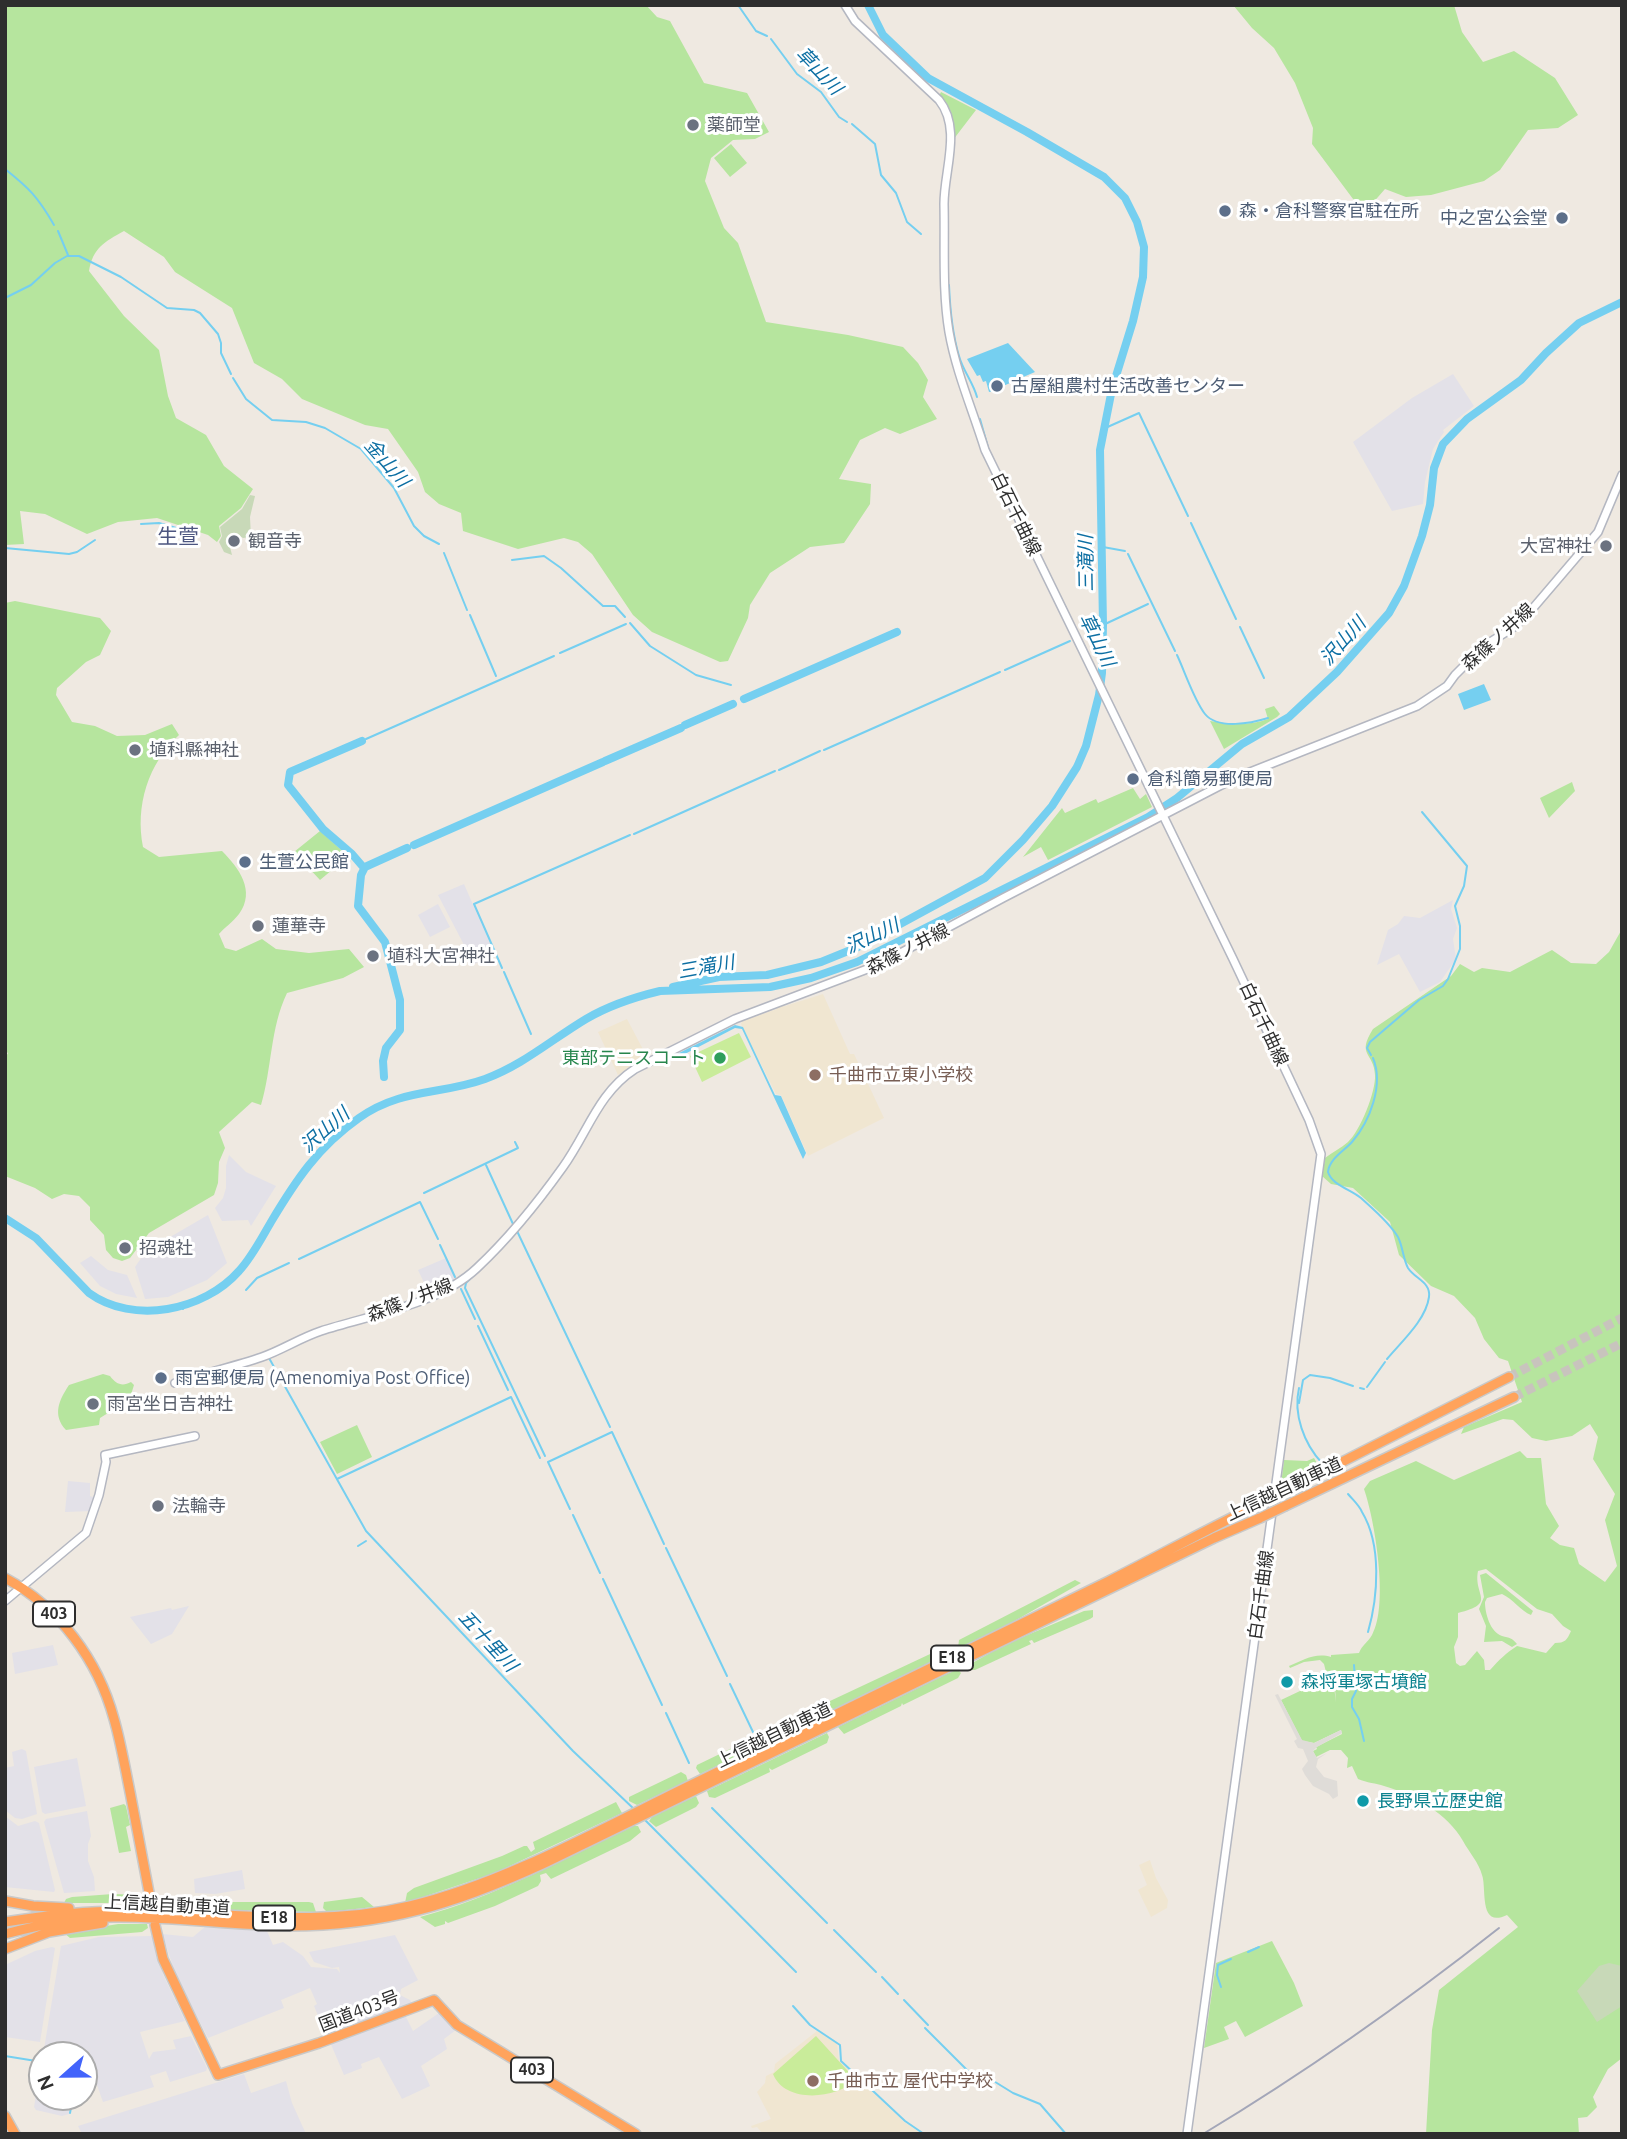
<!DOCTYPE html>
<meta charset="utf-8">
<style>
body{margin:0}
#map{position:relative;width:1627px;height:2139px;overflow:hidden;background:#efe9e1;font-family:Ubuntu,sans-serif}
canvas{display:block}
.frame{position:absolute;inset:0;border:7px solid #2e2e2e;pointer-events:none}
.north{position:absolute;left:28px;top:2041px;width:70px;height:70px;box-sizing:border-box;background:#fff;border:2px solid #ababab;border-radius:50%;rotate:249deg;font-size:19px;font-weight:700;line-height:28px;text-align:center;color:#2e2e2e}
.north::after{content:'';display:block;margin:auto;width:24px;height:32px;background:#4264fb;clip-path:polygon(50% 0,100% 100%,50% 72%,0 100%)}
</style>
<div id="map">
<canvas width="1627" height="2139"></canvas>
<div class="frame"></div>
<div class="north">N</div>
</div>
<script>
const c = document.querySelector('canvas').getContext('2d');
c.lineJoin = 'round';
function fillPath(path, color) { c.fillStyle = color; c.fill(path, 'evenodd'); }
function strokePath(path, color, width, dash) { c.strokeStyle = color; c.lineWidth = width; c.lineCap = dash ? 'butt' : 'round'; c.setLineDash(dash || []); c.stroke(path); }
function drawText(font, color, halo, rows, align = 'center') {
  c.font = font + ' Ubuntu,"Noto Sans JP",sans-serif'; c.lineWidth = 6; c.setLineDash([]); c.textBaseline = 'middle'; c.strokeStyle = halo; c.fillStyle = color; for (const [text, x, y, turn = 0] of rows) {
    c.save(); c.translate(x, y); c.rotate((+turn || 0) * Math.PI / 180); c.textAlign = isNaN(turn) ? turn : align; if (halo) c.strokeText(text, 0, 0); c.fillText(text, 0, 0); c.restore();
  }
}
const industrial = new Path2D(`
 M1453 374 1474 406 1443 430 1444 432 1433 449 1425 482 1423 504 1392 511 1353 442 1412 398Z
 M464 884 495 955 474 964 438 895Z
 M1453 900 1451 909 1457 928 1453 939 1456 959 1440 982 1420 992 1399 954 1377 965 1388 930 1398 924 1404 916 1420 918Z
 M438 904 450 927 430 937 418 915Z
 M229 1155 246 1172 276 1186 251 1226 248 1220 222 1221 215 1208 223 1198 226 1188V1166Z
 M208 1215 227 1263 207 1280 168 1297 145 1299 135 1267 146 1251Z
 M91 1256 108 1270 127 1275 137 1298 116 1294 100 1286 80 1263Z
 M446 1258 455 1277 454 1281 429 1293 418 1270Z
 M68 1481 90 1483V1496L96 1498 92 1511 65 1512Z
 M189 1606 172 1634 151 1644 130 1617 171 1608 172 1610Z
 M53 1645 58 1665 15 1674 12 1653Z
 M22 1749 26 1751 37 1814 22 1819 15 1818 5 1810V1768L14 1766 12 1752Z
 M77 1758 86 1806 45 1814 42 1812 34 1767Z
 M87 1811 91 1836 88 1844V1861L94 1877 95 1891 64 1893 44 1822 46 1819Z
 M5 1816 18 1826 35 1821 39 1823 55 1890 54 1892 5 1887Z
 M242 1870 245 1889 215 1894 195 1893 194 1879Z
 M206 1926 267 1931 273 1945 283 1942 303 1956 311 1967 337 1969 340 1973 339 1967 332 1968 314 1962 309 1952 395 1935 418 1980 401 1989 400 1995 410 2000 413 2005 327 2037 314 2006 317 2004 310 1988 281 2000 284 2008 208 2038 177 1978 162 1934 193 1937Z
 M152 1936 163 1974 185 2021 140 2032 149 2059 153 2052 176 2049 173 2040 191 2036 207 2068 206 2071 170 2082 166 2071 150 2076 154 2087 103 2102 97 2085 84 2087V2055H43L61 1946 99 1937Z
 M52 1947 55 1948 40 2042 5 2037V1965L35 1951Z
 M404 2013 413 2031 439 2013 456 2030 444 2039 447 2049 421 2066 430 2086 402 2099 379 2057 361 2064 362 2068 344 2075 330 2042Z
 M42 2059V2097H71L69 2114 62 2116 36 2110 34 2107Z
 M244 2074 251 2093 286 2081 292 2103 306 2134H82L78 2126Z`);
const education = new Path2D(`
 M823 994 850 1054H854L884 1118 808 1156 781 1095 776 1094 741 1024 742 1021 777 1009V1007L783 1005 785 1006Z
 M627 1019 647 1057 618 1075 598 1032Z
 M1150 1860 1156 1878 1168 1900 1167 1908 1151 1917 1138 1890 1147 1885 1139 1865Z
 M817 2031 837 2044 839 2060 850 2071 903 2121 922 2134H763L757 2127 752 2128 751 2126 771 2119 757 2092 765 2083 766 2076 774 2072 775 2064Z`);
const green = new Path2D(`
 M5 5H646L657 17 670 21 704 83 747 93 769 132 755 139 733 140 711 158 705 181 724 228 738 243 766 322 848 335 903 347 918 363 928 380 923 397 937 419 900 434 885 428 860 440 839 479 871 484 870 504 844 543 810 547 770 573 750 605 748 618 728 661 720 662 652 632 633 615 592 554 578 542 564 538 518 549 463 531 461 513 439 504 425 492 418 472 388 429 365 425 302 399 282 379 254 363 232 308 175 272 164 257 124 231C104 242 93 248 89 271L124 316 159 350 168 396 176 418 206 435 224 466 253 489 241 508 219 526 221 536 217 542 208 535 157 518 118 522 87 534 45 514 20 511 24 544 5 545Z
 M1233 5H1454L1462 32 1483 62 1514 51 1555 78 1578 115 1558 128 1528 130 1500 170 1484 181 1431 195 1406 197 1385 189 1371 205 1359 207 1312 144 1313 128 1295 83 1274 48 1252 28Z
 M941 92 976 110 953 140 951 112 939 96Z
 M731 144 747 163 730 177 714 158Z
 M15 601 100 618 111 631 100 655 86 662 57 688 56 695 72 722 95 726 117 736 145 735 172 724 179 735C148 764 135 806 143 847L159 857 222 851C239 868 256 891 239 914 233 922 225 927 219 934L225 948 236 951 262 939 276 949 309 953 349 949 364 967 343 978 287 993C270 1028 272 1069 261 1105L252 1102 219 1132 225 1148 219 1162 218 1183 214 1195 149 1233 130 1258 122 1261 113 1258 106 1250 104 1235 90 1220V1207L79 1196 64 1194 52 1199 35 1188 5 1176V1055L8 1054 5 1047V603Z
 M1274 706 1280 714 1277 717 1224 749 1210 721C1229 724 1250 726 1268 719L1265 709Z
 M1572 782 1575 791 1549 818 1540 798Z
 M1133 788 1140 799 1146 794 1152 807 1048 860 1041 847 1023 857 1062 808 1065 813 1096 799 1098 803Z
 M320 831 346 854 342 858 344 860 320 880 294 852Z
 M1622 929V2058L1608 2069 1593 2097 1597 2107 1587 2117 1578 2118 1579 2134H1426L1432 2030 1439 1990 1518 1927 1507 1915C1478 1929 1487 1888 1482 1875 1479 1863 1469 1852 1463 1841 1448 1814 1414 1795 1384 1786 1376 1783 1367 1783 1358 1779L1352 1766 1347 1768 1348 1758 1341 1750H1330L1316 1757 1313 1751 1317 1749 1316 1747 1342 1734 1341 1730 1314 1743 1302 1741 1281 1700 1319 1682 1333 1679 1336 1702 1334 1675 1327 1676 1324 1664 1320 1660 1304 1662 1290 1668 1289 1666C1303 1660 1316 1652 1331 1657V1655L1359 1653C1362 1645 1368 1642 1372 1635 1389 1605 1375 1521 1364 1489L1370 1481 1416 1461 1454 1480 1520 1451 1527 1458H1541L1546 1504 1559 1526 1550 1538 1560 1545 1574 1548 1579 1564 1605 1582 1617 1566 1605 1520 1615 1494 1593 1459 1598 1437 1590 1424 1572 1436 1546 1441 1532 1438 1513 1420 1503 1419 1461 1434 1464 1427 1522 1402 1508 1361 1499 1358 1484 1339 1475 1318 1454 1296 1431 1286 1399 1255 1390 1222 1353 1188 1331 1184 1322 1176 1325 1158C1333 1152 1341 1148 1348 1142 1360 1131 1376 1092 1375 1075 1374 1052 1356 1056 1373 1029L1451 976 1460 964 1474 972 1482 968 1510 972 1552 950 1571 963 1596 964 1609 952ZM1486 1569 1537 1609 1552 1614 1563 1626 1571 1631C1567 1640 1565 1643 1555 1643L1546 1653 1517 1646C1506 1653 1499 1660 1490 1670H1485L1484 1660 1477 1651 1465 1665 1460 1666 1456 1663 1454 1647 1458 1637V1613C1498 1603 1473 1596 1478 1571Z
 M103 1374 110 1376C116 1384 122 1387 131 1382L134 1385 130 1398 135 1406 116 1408 100 1418 99 1425 66 1430C52 1415 59 1400 69 1385Z
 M357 1425 372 1457 337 1474 320 1442Z
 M1314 1458 1319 1467 1281 1485 1284 1460 1307 1461Z
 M1486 1573 1533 1611 1531 1615C1521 1611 1513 1599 1502 1594L1487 1598 1485 1602C1485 1613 1490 1632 1502 1636 1510 1638 1512 1638 1517 1644L1512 1647 1502 1641 1484 1642 1486 1626 1479 1609 1484 1597 1480 1575Z
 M1075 1580 1081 1583 997 1631 958 1648 959 1640Z
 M1093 1610V1617L1090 1619 1034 1643 1032 1640 1029 1641 1031 1644 975 1670H970L967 1666 1004 1645 1084 1611Z
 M945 1647 949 1648 951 1653 836 1710 829 1707 830 1701Z
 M957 1669 961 1673 958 1678 903 1705 902 1703 901 1706 844 1734 838 1727Z
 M813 1709 818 1710 820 1717 700 1774 696 1768 697 1765Z
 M827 1733 829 1737 827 1743 772 1770 769 1768 770 1772 715 1798 709 1797 707 1791Z
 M681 1772 686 1775 688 1781 637 1805 629 1801V1797Z
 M696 1796 699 1803 696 1807 656 1827 649 1821 653 1816Z
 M616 1802 622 1813 495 1873 405 1903 407 1893 414 1888 502 1856 524 1846H527L531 1852 535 1849 533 1842Z
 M124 1804 126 1806 130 1825 126 1827 131 1851 119 1853 110 1808Z
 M633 1826H638L641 1832 630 1841 551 1879 546 1873 540 1875 541 1881 538 1886 495 1906 448 1923 445 1921V1924L435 1927 420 1917C495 1897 564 1859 633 1826Z
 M113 1894 141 1895 142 1903H64L66 1899 72 1897Z
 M162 1896 217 1902H309L313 1903 316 1912 218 1910 158 1903Z
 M362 1897 374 1907 327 1912 323 1908 324 1902Z
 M118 1924H147L148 1928 142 1932 70 1938 64 1933Z
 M1272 1941 1294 1983 1303 2006 1245 2037 1236 2021 1224 2027 1229 2039 1204 2048 1216 1963Z`);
const cemetery = new Path2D(`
 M250 495 255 496 250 517 251 537 243 538 238 535 228 539 232 555 224 552 219 542 222 536 220 527 242 509Z
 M1609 1963 1622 1966V2006L1597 2022 1577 1991 1599 1966Z`);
const pitch = new Path2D(`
 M739 1033 751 1057 702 1082 690 1056Z
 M816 2036 856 2080C836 2099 785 2104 773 2074Z`);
const plaza = new Path2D(`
 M1278 1694 1302 1740 1314 1743 1341 1730 1342 1733 1317 1747 1313 1751 1317 1758 1327 1753 1318 1759 1316 1767 1324 1777 1337 1781 1338 1796 1333 1799 1329 1794 1313 1786 1305 1775 1302 1769 1308 1761 1303 1749 1298 1748 1294 1741 1297 1739 1275 1695Z`);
const water = new Path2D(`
 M1008 343 1035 372 1021 378 1018 376 1015 381 1003 386 1000 380 991 385 994 391 989 392 986 381 983 382 980 375 977 376 967 359Z
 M1484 684 1491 700 1464 710 1458 694Z
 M735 1025 743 1027 775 1095 781 1096 806 1153 803 1159 742 1029 735 1028 681 1056 675 1055Z`);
const stream = new Path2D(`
 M738 5 756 31 767 36
 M771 39 797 74 821 92 839 117 847 122
 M852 124 875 144 881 175 896 193 907 222 921 234
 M5 169C29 188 38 197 54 225
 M58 231 68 255
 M68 256H79L121 277 167 308 194 310 200 313 218 334 221 343V353L231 374
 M949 285C950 309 952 333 959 356 963 371 973 382 977 397
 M5 298 31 285 55 263 67 256
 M233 378 246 399 272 420 306 422 325 428 361 449 394 488 414 526 424 536 439 544
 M980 419 989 451
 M1103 429 1139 413 1188 516
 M1191 523 1236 619
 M141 524 159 523 190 532
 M1103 547 1125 551
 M5 548 69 554 77 552 95 540
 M444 553 467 610
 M1128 554 1175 651
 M512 560 544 556 561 568 603 606H615L625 617
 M1054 584 1087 652
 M470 615 496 676
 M630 623 650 646 696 675 731 685
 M1103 625 1148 604
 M1240 627 1264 678
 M560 653 626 624
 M1177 655C1185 672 1194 700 1205 714 1218 730 1252 723 1268 718
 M1005 670 1070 641
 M366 739 554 656
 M824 750 1000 672
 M779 770 820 751
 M634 834 775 771
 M502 968 474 904 630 835
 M504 972 531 1034
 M1371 1055 1367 1048 1370 1042 1419 1000 1443 986 1448 979 1460 949V926L1455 906 1464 886 1467 866 1422 812
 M1373 1058C1384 1085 1370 1121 1352 1142 1344 1151 1329 1159 1328 1172 1332 1185 1350 1189 1361 1198 1373 1209 1389 1222 1398 1237 1403 1247 1403 1259 1408 1268 1415 1279 1431 1282 1429 1297 1426 1320 1401 1342 1387 1359
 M486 1165 513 1224
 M424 1193 518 1148 515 1142
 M440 1245 455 1277
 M299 1259 420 1202 438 1239
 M461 1289 475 1319
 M246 1290 257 1278 289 1263
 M181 1305 183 1309
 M478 1326 508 1390
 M269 1358 366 1531 573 1751 635 1810
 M1367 1387 1385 1362
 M1299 1388C1293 1414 1304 1444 1322 1463
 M1360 1388 1364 1389
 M1299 1403 1303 1380 1310 1375 1330 1378 1353 1386
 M545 1456 465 1288 466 1283 517 1231 610 1427
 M337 1479 511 1397 540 1458
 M1348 1494C1353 1500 1359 1505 1362 1512 1382 1545 1378 1597 1368 1632
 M570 1509 548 1462 612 1432 664 1544
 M573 1515 600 1573
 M358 1546 366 1541
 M666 1548 727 1676
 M603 1579 662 1705
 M1354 1665 1356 1691 1352 1699V1707L1359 1719 1364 1741
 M730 1684 753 1732
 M666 1713 689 1763
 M712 1808 827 1923
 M644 1819 796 1972
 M834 1930 876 1972
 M1248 1952 1259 1947
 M882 1977 898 1994
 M1221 1987 1217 1975 1218 1965 1231 1959
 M904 2000 928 2025
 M793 2006 810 2025 840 2045 841 2061 905 2121 924 2134
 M925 2028 975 2078
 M5 2056 36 2061
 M984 2079 992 2080 1013 2093 1040 2104 1066 2134
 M70 2113 73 2097`);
const river = new Path2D(`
 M744 699 897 632
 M685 725 733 704
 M362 741 290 772 288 785 323 829 352 854 364 868
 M605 761 681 728
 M414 845 603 762
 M673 987 719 977 767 975 821 962 858 947 985 878 1023 840 1052 806 1077 767 1086 746 1099 695 1102 673 1103 625 1100 450 1112 389 1133 321 1143 277 1144 247 1137 222 1125 198 1104 177 1027 132 928 78 883 35 868 5
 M384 1077 383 1061 386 1048 400 1030V1000L385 942 358 906 361 875 365 867 407 848
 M5 1218 36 1238 89 1293C133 1325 204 1311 239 1271 252 1257 261 1239 271 1222 296 1180 318 1147 359 1118 401 1088 441 1095 485 1079 523 1065 551 1040 586 1019 608 1006 635 997 660 991L770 987 811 978 857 962 1148 817 1177 798 1242 744 1289 717 1337 672 1389 613 1404 586 1422 536 1430 505 1434 468 1443 444 1467 419 1521 380 1546 353 1579 323 1622 302`);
const highwayTunnel = new Path2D(`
 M1509 1377 1622 1318
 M1514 1397 1622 1343`);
const secondary = new Path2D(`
 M845 5 855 21 939 100C962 129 944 170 944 204 945 246 942 290 949 332 956 372 973 411 985 450L1233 959 1309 1120 1321 1154 1187 2134
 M175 1383C204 1373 233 1367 262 1357 282 1350 300 1338 321 1331 370 1315 438 1305 477 1268 509 1238 538 1202 563 1167 588 1132 598 1093 635 1069L735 1019 878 965 1003 898 1235 778 1417 706 1447 686 1455 675 1484 646 1514 627 1528 614 1598 532 1622 475
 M5 1601 86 1533 99 1495 106 1462 105 1455 195 1436`);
const highway = new Path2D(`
 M1285 1491 1509 1377
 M1285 1506 1514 1397
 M5 1578C59 1607 98 1660 114 1719 121 1743 125 1768 130 1792 137 1829 144 1866 151 1903
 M5 1901 33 1906 69 1908
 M5 1922C48 1915 90 1910 133 1911 226 1912 318 1928 410 1906 506 1883 606 1826 695 1783 833 1716 971 1649 1109 1581 1159 1556 1209 1528 1260 1504
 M155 1925 163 1959 218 2075 319 2043 434 2000 457 2025 636 2134
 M5 1934C42 1924 81 1916 120 1917 175 1917 230 1925 284 1926 383 1927 456 1904 545 1863L1214 1538 1260 1518
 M5 1949 49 1932 103 1923
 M5 2116 15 2134`);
const rail = new Path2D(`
 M1203 2134C1306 2072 1404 2003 1499 1928`);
const highwayBridge = new Path2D(`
 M1260 1504 1285 1491
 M1260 1518 1285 1506`);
const markers = [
 [693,125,7,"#6b7280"],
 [1225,211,7,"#5c6f8a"],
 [1562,218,7,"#5c6f8a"],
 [997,386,7,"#5c6f8a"],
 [234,541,7,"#6b7280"],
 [1606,546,7,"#6b7280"],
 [135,750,7,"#6b7280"],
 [1133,779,7,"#5c6f8a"],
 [245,862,7,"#5c6f8a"],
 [258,926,7,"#6b7280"],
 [373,956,7,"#6b7280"],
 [720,1058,7,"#2e9e5b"],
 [815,1075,7,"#8d6e63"],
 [125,1248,7,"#6b7280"],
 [161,1378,7,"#5c6f8a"],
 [93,1404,7,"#6b7280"],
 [158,1506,7,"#6b7280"],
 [1287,1682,7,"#0f9aa8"],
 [1363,1801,7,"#0f9aa8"],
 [813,2081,7,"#8d6e63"]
];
const shields = [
 [54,1614,42],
 [952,1658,42],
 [274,1918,42],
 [532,2070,42]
];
const shieldNames = [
 ["403",54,1614],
 ["E18",952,1658],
 ["E18",274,1918],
 ["403",532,2070]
];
const worshipNames = [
 ["薬師堂",707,125],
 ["観音寺",248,541],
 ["大宮神社",1592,546,"right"],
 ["埴科縣神社",149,750],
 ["蓮華寺",272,926],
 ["埴科大宮神社",387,956],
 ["招魂社",139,1248],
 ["雨宮坐日吉神社",107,1404],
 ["法輪寺",172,1506]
];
const serviceNames = [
 ["森・倉科警察官駐在所",1239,211],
 ["中之宮公会堂",1548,218,"right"],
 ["古屋組農村生活改善センター",1011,386],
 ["倉科簡易郵便局",1147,779],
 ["生萱公民館",259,862],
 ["雨宮郵便局 (Amenomiya Post Office)",175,1378]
];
const streetNames = [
 ["白石千曲線",1016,514,64],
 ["森篠ノ井線",1498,637,-42],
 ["森篠ノ井線",908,949,-27],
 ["白石千曲線",1264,1024,65],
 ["森篠ノ井線",410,1300,-21],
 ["上信越自動車道",1284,1489,-25],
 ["白石千曲線",1261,1595,-82],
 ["上信越自動車道",774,1735,-26],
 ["上信越自動車道",167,1905,3],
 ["国道403号",359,2011,-21]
];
const leisureNames = [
 ["東部テニスコート",706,1058]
];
const educationNames = [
 ["千曲市立東小学校",829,1075],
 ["千曲市立 屋代中学校",827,2081]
];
const cultureNames = [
 ["森将軍塚古墳館",1301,1682],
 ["長野県立歴史館",1377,1801]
];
const waterNames = [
 ["草山川",819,71,46],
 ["金山川",387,463,49],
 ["三滝川",1086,563,-91],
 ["草山川",1097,640,64],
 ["沢山川",1343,641,-48],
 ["沢山川",872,936,-25],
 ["三滝川",706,967,-10],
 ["沢山川",325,1130,-41],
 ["五十里川",488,1641,47]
];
const quarterNames = [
 ["生萱",178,537]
];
fillPath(industrial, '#e3e1e8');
fillPath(education, '#f0e6d1');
fillPath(green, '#b6e59e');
fillPath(cemetery, '#c8d9b8');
fillPath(pitch, '#c9ec9a');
fillPath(plaza, '#dfdcd8');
fillPath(water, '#75cff0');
strokePath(stream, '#75cff0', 2);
strokePath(river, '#75cff0', 8);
strokePath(highwayTunnel, '#c8c4bd', 9, [9, 4.5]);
strokePath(secondary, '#b4b7c1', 10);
strokePath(highway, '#c9c9c9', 12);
strokePath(secondary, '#fff', 7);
strokePath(highway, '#ffa35c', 9);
strokePath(rail, '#a3a6b8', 2);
strokePath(highwayBridge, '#c9c9c9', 12, []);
strokePath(highwayBridge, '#ffa35c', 9);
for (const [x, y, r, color] of markers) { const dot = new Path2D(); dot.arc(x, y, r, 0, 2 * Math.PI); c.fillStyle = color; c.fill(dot); strokePath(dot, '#fff', 2.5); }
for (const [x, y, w] of shields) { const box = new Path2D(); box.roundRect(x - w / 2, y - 12.5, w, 25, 5); c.fillStyle = '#fff'; c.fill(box); strokePath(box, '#2e2e2e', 2); }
drawText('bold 16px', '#2e2e2e', null, shieldNames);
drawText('18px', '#5b616d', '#fff', worshipNames, 'left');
drawText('18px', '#4e5e75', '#fff', serviceNames, 'left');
drawText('18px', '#2e2e2e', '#fff', streetNames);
drawText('18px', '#27864d', '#fff', leisureNames, 'right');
drawText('18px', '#785e54', '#fff', educationNames, 'left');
drawText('18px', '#0d838f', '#fff', cultureNames, 'left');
drawText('italic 19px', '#0d6fa3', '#fff', waterNames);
drawText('21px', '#4d5680', '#fff', quarterNames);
</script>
